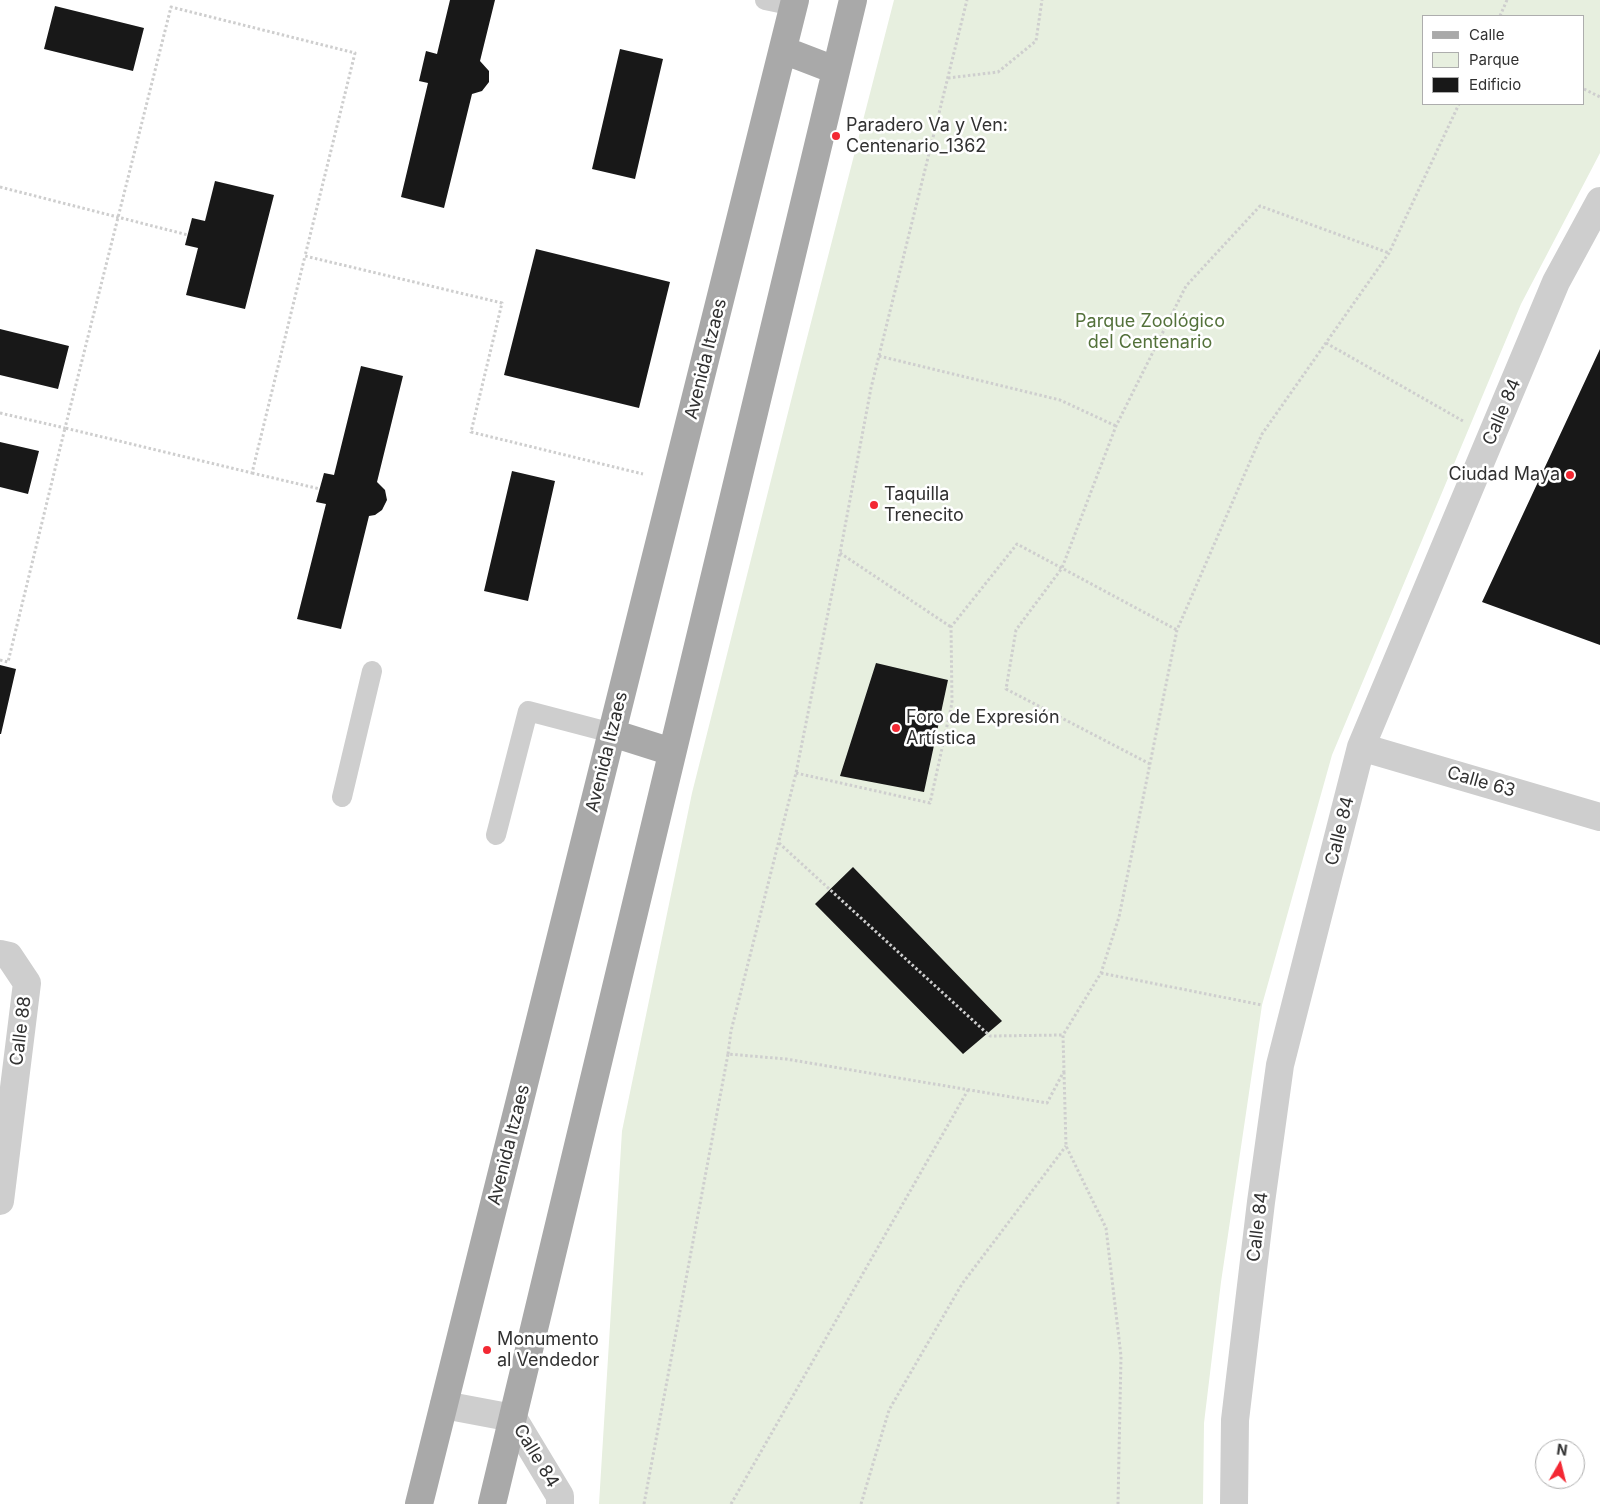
<!DOCTYPE html>
<meta charset="utf-8">
<style>
body{margin:0}
#map{position:relative;width:1600px;height:1504px;overflow:hidden;background:#fff;font-family:Inter,sans-serif}
canvas{display:block}
.legend{position:absolute;left:1422px;top:15px;width:162px;height:90px;box-sizing:border-box;background:#fff;border:1px solid #adadad;margin:0;padding:6px 9px;list-style:none;font-size:15px;color:#313131}
.legend li{display:flex;align-items:center;gap:10px;height:25px}
.legend b{width:25px;border:1px solid #adadad}
.north{position:absolute;left:1535px;top:1439px;width:50px;height:50px;box-sizing:border-box;background:#fff;border:1px solid #adadad;border-radius:50%;rotate:8deg;font-size:14px;font-weight:700;line-height:20px;text-align:center;color:#313131}
.north::after{content:'';display:block;margin:auto;width:18px;height:22px;background:#f32833;clip-path:polygon(50% 0,100% 100%,50% 72%,0 100%)}
</style>
<div id="map">
<canvas width="1600" height="1504"></canvas>
<ul class="legend">
<li><b style="height:6px;background:#a9a9a9"></b>Calle</li>
<li><b style="height:14px;background:#e7efdf"></b>Parque</li>
<li><b style="height:14px;background:#181818"></b>Edificio</li>
</ul>
<div class="north">N</div>
</div>
<script>
const c = document.querySelector('canvas').getContext('2d');
c.lineJoin = 'round';
function fillPath(path, color) { c.fillStyle = color; c.fill(path, 'evenodd'); }
function strokePath(path, color, width, dash) { c.strokeStyle = color; c.lineWidth = width; c.lineCap = dash ? 'butt' : 'round'; c.setLineDash(dash || []); c.stroke(path); }
function drawText(font, color, halo, rows, align = 'center') {
  c.font = font + ' Inter,sans-serif'; c.lineWidth = 5; c.setLineDash([]); c.textBaseline = 'middle'; c.strokeStyle = halo; c.fillStyle = color; for (const [text, x, y, turn = 0] of rows) {
    c.save(); c.translate(x, y); c.rotate((+turn || 0) * Math.PI / 180); c.textAlign = isNaN(turn) ? turn : align; if (halo) c.strokeText(text, 0, 0); c.fillText(text, 0, 0); c.restore();
  }
}
const green = new Path2D(`
 M894 0H1600V153L1521 304 1332 755 1262 1005 1221 1282 1204 1423 1203 1504H599L622 1131 692 793 799 369ZM1424 16H1584V104H1424Z`);
const building = new Path2D(`
 M450 0H495L480 61 489 71V82L482 91 472 94 444 208 401 197 428 83 419 81 426 51 437 54Z
 M55 6 144 28 133 71 44 49Z
 M620 49 663 59 635 179 592 169Z
 M215 181 274 195 245 309 186 295 198 248 185 245 192 218 205 221Z
 M536 249 670 282 639 408 504 375Z
 M0 329 69 346 58 389 0 375Z
 M1600 349V645L1482 602Z
 M361 366 403 376 377 482 385 490 387 500 382 510 375 515 369 516 341 629 297 619 326 504 316 502 324 473 334 475Z
 M0 442 39 451 28 494 0 487Z
 M512 471 555 481 528 601 484 591Z
 M876 663 948 680 924 792 840 776Z
 M0 665 16 669 1 734H0Z
 M853 867 1002 1021 963 1054 815 904Z`);
const path = new Path2D(`
 M1500 16 1507 0
 M948 78 998 72 1036 41 1042 0
 M1584 89 1600 97
 M0 187 188 235
 M1326 343 1463 421
 M879 356 1060 400 1116 426
 M0 413 65 428 171 7 355 53 305 256
 M252 473 320 489
 M840 553 951 627
 M0 660 8 662 65 428 252 473 305 256 502 303 471 432 643 474
 M1150 764 1006 689 1016 630 1062 568 1116 426 1186 286 1260 206 1389 253
 M796 773 930 803 952 703 951 627 1017 544 1177 630
 M779 843 990 1036 1063 1035
 M1101 973 1262 1005
 M728 1054 731 1031 796 773 840 553 871 388 967 0
 M1064 1072 1066 1146 1106 1228 1121 1356 1118 1504
 M644 1504 728 1054 786 1059 1047 1103 1064 1071 1063 1035 1101 973 1119 917 1177 630 1262 434 1389 253 1459 104
 M731 1504 968 1090
 M861 1504 889 1410 962 1284 1066 1146`);
const lane = new Path2D(`
 M765 0 794 6
 M342 797 372 671
 M496 835 528 711 612 733`);
const street = new Path2D(`
 M1361 747 1600 817
 M0 954 9 956 27 983 0 1201
 M444 1405 513 1418 560 1496V1504
 M1234 1504 1235 1420 1261 1202 1280 1065 1361 747 1556 282 1600 201`);
const primary = new Path2D(`
 M783 50 835 70
 M612 733 672 752
 M419 1504 795 0
 M492 1504 853 0`);
const markers = [
 [836,136,5,"#f32833"],
 [1570,475,5,"#f32833"],
 [874,505,5,"#f32833"],
 [896,728,5,"#f32833"],
 [487,1350,5,"#f32833"]
];
const poiNames = [
 ["Paradero Va y Ven:",846,126],
 ["Centenario_1362",846,147],
 ["Ciudad Maya",1560,475,"right"],
 ["Taquilla",884,495],
 ["Trenecito",884,516],
 ["Foro de Expresión",906,718],
 ["Artística",906,739],
 ["Monumento",497,1340],
 ["al Vendedor",497,1361]
];
const parkNames = [
 ["Parque Zoológico",1150,322],
 ["del Centenario",1150,343]
];
const streetNames = [
 ["Avenida Itzaes",706,359,-76],
 ["Calle 84",1502,412,-67],
 ["Avenida Itzaes",607,752,-76],
 ["Calle 63",1481,782,16],
 ["Calle 84",1340,831,-76],
 ["Calle 88",21,1031,-83],
 ["Avenida Itzaes",509,1145,-76],
 ["Calle 84",1258,1227,-83],
 ["Calle 84",536,1456,59]
];
fillPath(green, '#e7efdf');
fillPath(building, '#181818');
strokePath(path, '#cecece', 3, [2.5, 2.5]);
strokePath(lane, '#cecece', 20);
strokePath(street, '#cecece', 28);
strokePath(primary, '#a9a9a9', 28);
for (const [x, y, r, color] of markers) { const dot = new Path2D(); dot.arc(x, y, r, 0, 2 * Math.PI); c.fillStyle = color; c.fill(dot); strokePath(dot, '#fff', 2); }
drawText('18px', '#313131', '#fff', poiNames, 'left');
drawText('18px', '#53713a', '#fff', parkNames);
drawText('18px', '#313131', '#fff', streetNames);
</script>
